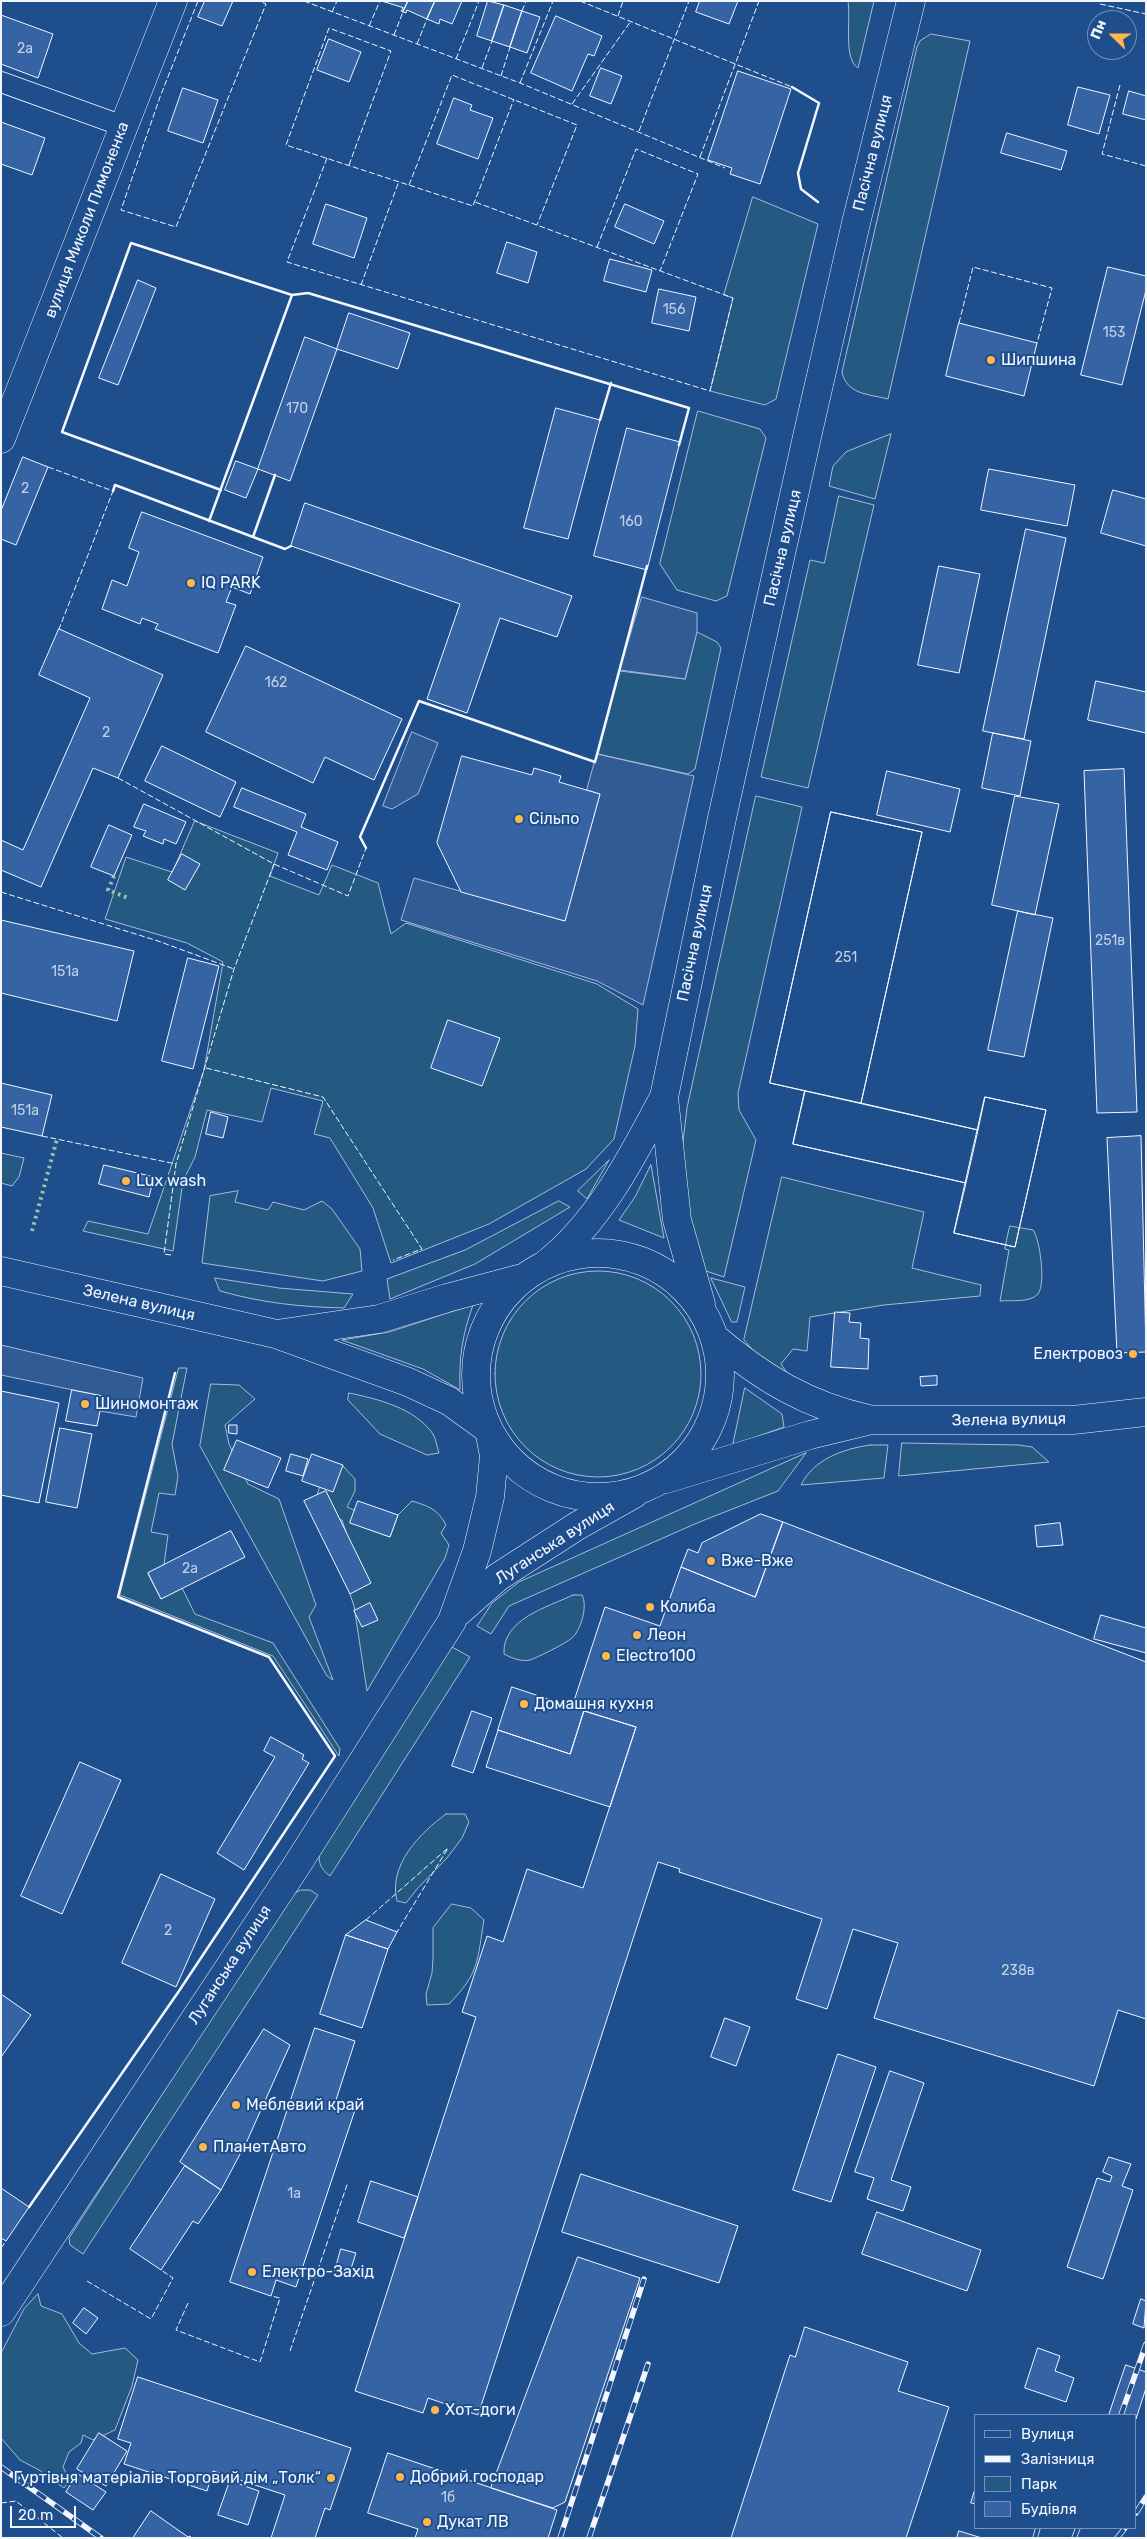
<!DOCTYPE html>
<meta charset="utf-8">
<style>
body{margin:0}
#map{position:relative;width:1147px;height:2539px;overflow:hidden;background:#1f4e8c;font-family:Rubik,sans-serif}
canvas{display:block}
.frame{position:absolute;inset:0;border:2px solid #f2f6ff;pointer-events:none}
.legend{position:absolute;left:974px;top:2414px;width:162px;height:115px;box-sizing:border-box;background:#1f4e8c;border:1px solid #7391ba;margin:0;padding:6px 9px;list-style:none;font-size:15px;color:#f2f6ff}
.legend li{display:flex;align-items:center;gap:10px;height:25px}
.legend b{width:25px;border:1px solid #7391ba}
.north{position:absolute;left:1087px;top:10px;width:50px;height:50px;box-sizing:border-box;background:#1f4e8c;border:1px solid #7391ba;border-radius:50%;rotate:292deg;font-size:14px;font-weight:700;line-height:20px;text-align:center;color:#f2f6ff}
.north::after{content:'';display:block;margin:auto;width:18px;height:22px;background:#ffb74d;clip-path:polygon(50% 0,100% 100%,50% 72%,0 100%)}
.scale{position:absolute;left:10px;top:2506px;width:66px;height:22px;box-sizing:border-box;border:2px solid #f2f6ff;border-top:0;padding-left:6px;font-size:15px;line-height:18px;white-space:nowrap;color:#f2f6ff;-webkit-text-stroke:4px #1f4e8c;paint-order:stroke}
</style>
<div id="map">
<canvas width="1147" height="2539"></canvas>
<div class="frame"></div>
<ul class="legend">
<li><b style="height:6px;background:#1f4e8c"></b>Вулиця</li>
<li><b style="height:6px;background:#f2f6ff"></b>Залізниця</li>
<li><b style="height:14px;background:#245a82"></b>Парк</li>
<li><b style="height:14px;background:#3563a3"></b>Будівля</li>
</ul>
<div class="north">Пн</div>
<div class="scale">20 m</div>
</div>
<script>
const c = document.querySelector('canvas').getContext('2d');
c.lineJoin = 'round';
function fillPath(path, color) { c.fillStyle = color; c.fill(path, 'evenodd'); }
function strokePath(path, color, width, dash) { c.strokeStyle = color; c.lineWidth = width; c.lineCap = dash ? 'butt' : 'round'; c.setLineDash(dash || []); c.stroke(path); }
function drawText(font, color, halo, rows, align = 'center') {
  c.font = font + ' Rubik,sans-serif'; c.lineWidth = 4; c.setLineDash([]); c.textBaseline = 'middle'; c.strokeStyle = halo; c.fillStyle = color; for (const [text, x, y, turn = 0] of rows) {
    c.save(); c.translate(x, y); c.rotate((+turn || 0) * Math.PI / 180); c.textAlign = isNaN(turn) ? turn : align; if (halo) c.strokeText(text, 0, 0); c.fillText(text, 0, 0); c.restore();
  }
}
const green = new Path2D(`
 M848 1H874L858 68C843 59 851 19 848 1Z
 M931 34 970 41 888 399C869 394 847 395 842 372L917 47 920 41Z
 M753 197 818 224 776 399 765 405 710 391 733 298 724 295Z
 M698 411 760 429 766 438 727 596 716 601 677 590 660 564Z
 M891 434 875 499 829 486 833 466 846 452Z
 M839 496 874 505 808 788 761 777 810 560 824 563Z
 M697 632 717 642 721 648 695 769 688 774 598 754 620 671 685 679Z
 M756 796 802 807 738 1093 739 1110 756 1140 724 1277 703 1270 690 1221 682 1150 687 1108Z
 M195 821 278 853 270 876 319 895 332 865 378 883 391 934 406 923 597 984 638 1009 635 1046 614 1139 586 1169 489 1224 391 1263 373 1208 330 1138 314 1134 323 1101 271 1088 262 1122 207 1110 195 1157 183 1181 173 1251 83 1231 88 1221 148 1234 204 1070 223 962 187 943 105 919 126 857 172 872Z
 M1 1153 24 1158 19 1177 12 1186 1 1183Z
 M609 1160 587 1199 578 1191Z
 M651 1165 664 1238 619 1220 635 1197Z
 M782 1177 924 1212 912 1268 981 1285 980 1296 884 1305 810 1317 807 1351 793 1349 781 1364 791 1379 773 1373 744 1340Z
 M238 1191 235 1202 268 1210 273 1202 304 1210 322 1201 332 1209 360 1249 362 1271 323 1281 202 1263 210 1196Z
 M559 1201 570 1207 475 1264 390 1299 387 1279 465 1250Z
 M1010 1226 1033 1230C1040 1239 1046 1284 1038 1294 1030 1303 1011 1300 1000 1301L1009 1250 1005 1249Z
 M495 1374a103 103 0 1 1 206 0a103 103 0 1 1-206 0Z
 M215 1278 279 1288 353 1294 344 1308C301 1307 262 1303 220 1291Z
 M711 1278 745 1287 737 1322H732Z
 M473 1305C462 1336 459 1357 460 1390L423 1369 342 1340 389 1332Z
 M179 1368H187L172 1444 178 1476 175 1495 159 1493 151 1532 168 1535 164 1565 148 1574 161 1599 182 1588 195 1614 273 1643 340 1749 339 1756 273 1656 120 1595Z
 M211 1384 239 1385 255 1399 225 1425 229 1444 248 1484 279 1499 316 1605 309 1617 333 1680 327 1676 200 1446Z
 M745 1388 782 1414 784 1427 733 1445Z
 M349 1393C378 1399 415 1408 433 1434 436 1439 437 1447 439 1453L427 1455 380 1434 348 1400Z
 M902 1443 1019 1445 1032 1447 1049 1462 899 1476Z
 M870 1445H888L884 1478 801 1485C814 1459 843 1449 870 1445Z
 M806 1453 778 1491 697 1523 509 1606 491 1634 477 1626 492 1603 519 1582Z
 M342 1465 355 1479V1491L347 1507 372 1518 371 1530 390 1537 398 1515 412 1501C428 1506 438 1509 446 1525L441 1533 449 1545 445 1558 367 1691 354 1606 332 1540 346 1532 342 1520 329 1516 315 1502 322 1479Z
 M573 1595H582C588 1606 581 1630 572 1638 565 1644 538 1657 530 1660 522 1662 511 1658 504 1654 502 1619 548 1607 573 1595Z
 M452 1647 470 1657 330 1876C321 1869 319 1865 319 1854Z
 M446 1814H465L469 1822 462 1838 447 1858 417 1889 406 1903 397 1901C388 1865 420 1833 446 1814Z
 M301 1890H310L318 1895 83 2254 70 2245 69 2238 291 1895Z
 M452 1904 471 1908 484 1920C477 1961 480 1972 449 2004L427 2005 426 1994 432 1973 433 1958V1928Z
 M38 2294 41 2306 62 2314 79 2343 92 2354 125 2348 138 2360 132 2386 115 2430 93 2440 83 2435 81 2443 69 2452 63 2467 70 2480 64 2488 39 2470 20 2460 1 2438V2353L24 2309Z`);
const parking = new Path2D(`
 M642 597 697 613V632L685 679 620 670Z
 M412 732 438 743 418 794 392 809 383 806Z
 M597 754 694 776 643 1005 597 981 401 920 414 878 565 921 600 794 587 790Z
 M1 1345 143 1378 136 1417 100 1411 102 1396 1 1375Z`);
const building = new Path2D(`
 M205 1H233L222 26 198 17Z
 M382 1H408L403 12 401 11 403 8Z
 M408 1H435L427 19 407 10 406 13 403 12Z
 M435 1H462L452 24 440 19 439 24 427 19Z
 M488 1 504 5 492 41 477 36Z
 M700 1H738L729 24 696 12Z
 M504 5 522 11 510 47 492 41Z
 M522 11 540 17 527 53 510 47Z
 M1 15 53 34 38 78 1 64Z
 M556 16 602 36 594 56 588 54 572 91 531 73Z
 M329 39 361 52 349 82 317 70Z
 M601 68 622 76 611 104 590 96Z
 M738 71 791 89 760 184 730 174 732 168 708 160Z
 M1078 87 1110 95 1099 134 1068 125Z
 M183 88 218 100 203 143 168 131Z
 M1129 91 1146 96V120L1123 114Z
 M454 98 472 105 470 110 493 118 478 159 437 144Z
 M1 122 45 138 32 175 1 164Z
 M1007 133 1067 151 1061 170 1001 153Z
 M326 204 367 218 354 258 313 244Z
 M625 204 664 221 654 244 615 227Z
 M507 242 537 252 528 283 497 273Z
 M610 259 652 270 646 292 604 281Z
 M1108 267 1146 276V290L1122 385 1081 375Z
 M138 280 156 288 118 385 99 378Z
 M659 289 696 297 689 331 652 323Z
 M349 313 410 333 398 369 337 349Z
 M959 323 1037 343 1024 396 946 376Z
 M305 337 337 349 290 481 258 469Z
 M556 408 600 420 568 539 524 528Z
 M627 428 680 442 647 570 594 556Z
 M23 457 48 467 16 545 1 539V511Z
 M236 461 258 469 246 498 225 490Z
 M989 469 1075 485 1067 526 981 510Z
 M1113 490 1146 499V546L1101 533Z
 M305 503 572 596 557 637 500 618 467 713 427 699 460 604 291 546Z
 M142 512 263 557 250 594 232 587 226 602 236 605 218 653 155 629 158 624 142 618 140 624 102 609 112 580 127 586 139 552 129 548Z
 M1026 529 1066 538 1024 739 983 731Z
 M939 566 980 574 959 673 918 665Z
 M59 629 163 675 118 778 93 768 41 887 1 870V840L23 850 90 698 39 675Z
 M246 646 402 719 374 780 325 757 313 783 206 732Z
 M1096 681 1146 692V733L1088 720Z
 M993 733 1031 741 1020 796 982 788Z
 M162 746 236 782 220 817 145 781Z
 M462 756 532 775 534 768 561 776 559 782 600 794 565 921 461 892 437 843Z
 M1124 769 1137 1112 1097 1113 1084 771Z
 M887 771 960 789 950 832 877 815Z
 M242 788 306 814 301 827 338 842 327 870 288 855 297 832 234 807Z
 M1015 796 1059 804 1035 915 992 905Z
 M144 804 186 822 176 844 164 839 163 844 143 836 146 831 134 827Z
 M831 812 922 832 861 1103 978 1130 985 1097 1046 1110 1015 1247 954 1233 966 1183 793 1144 805 1091 770 1083Z
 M831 812 922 832 861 1103 770 1083Z
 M109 825 132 835 114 876 91 867Z
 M182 854 200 864 185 890 168 880Z
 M1018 911 1053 918 1024 1057 988 1050Z
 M1 920 134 951 117 1021 1 993Z
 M188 958 219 966 193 1069 162 1061Z
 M448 1020 500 1038 482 1086 431 1068Z
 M1 1083 52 1095 42 1136 1 1127Z
 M805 1091 978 1130 966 1183 793 1144Z
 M985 1097 1046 1110 1015 1247 954 1233Z
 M211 1112 228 1117 223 1138 206 1134Z
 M1141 1136 1146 1352 1117 1353 1107 1138Z
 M104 1165 154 1177 149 1197 99 1184Z
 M835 1312 850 1313 849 1322 861 1323 860 1338 869 1339 868 1369 831 1367Z
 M937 1376V1385L921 1386 920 1377Z
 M72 1390 103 1396 97 1426 66 1421Z
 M1 1391 59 1403 39 1503 1 1495Z
 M229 1425H237V1434L229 1433Z
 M60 1428 92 1434 77 1508 46 1502Z
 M237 1440 281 1458 268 1488 224 1470Z
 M291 1454 308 1459 303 1476 286 1471Z
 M312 1454 343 1465 333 1492 302 1481Z
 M326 1491 371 1583 350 1594 304 1501Z
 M358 1501 398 1515 390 1537 350 1523Z
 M761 1514 783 1522 755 1597 681 1567 688 1549 698 1553 702 1543Z
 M783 1522 1146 1662V2019L1118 2010 1094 2086 874 2018 898 1943 853 1929 827 2009 796 1999 822 1919 679 1872 680 1869 658 1862 478 2415 428 2398 423 2413 355 2391 476 2017 462 2012 487 1936 503 1942 527 1869 583 1888 636 1727 572 1707 605 1607 660 1626 681 1567 755 1597Z
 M1060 1523 1063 1545 1037 1547 1035 1526Z
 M231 1531 245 1557 161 1599 148 1573Z
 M370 1603 378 1620 362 1627 354 1611Z
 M1101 1615 1146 1628V1653L1094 1639Z
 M512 1687 584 1711 570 1754 498 1730Z
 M472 1711 492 1718 473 1773 452 1766Z
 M584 1711 636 1727 610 1807 486 1767 498 1730 570 1754Z
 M271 1737 304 1755 302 1759 309 1763 244 1870 217 1853 275 1757 264 1751Z
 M80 1762 121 1780 62 1914 21 1896Z
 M161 1874 215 1899 176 1987 122 1963Z
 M366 1920 397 1932 388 1949 346 1935Z
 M346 1935 388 1949 362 2028 320 2014Z
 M1 1994 31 2015 1 2057Z
 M725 2018 750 2027 736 2066 711 2057Z
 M315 2028 355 2041 336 2100 356 2107 296 2287 276 2280 271 2296 230 2282Z
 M264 2029 290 2045 247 2141 221 2190 180 2162Z
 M838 2054 876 2067 831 2202 793 2190Z
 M890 2071 924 2083 891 2180 911 2187 903 2211 867 2199 874 2178 855 2172Z
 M1109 2157 1131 2164 1122 2186 1133 2190 1103 2279 1067 2267 1097 2178 1110 2182 1112 2176 1103 2172Z
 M185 2166 221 2190 198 2224 193 2221 161 2270 130 2249Z
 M581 2174 738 2226 719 2283 562 2232Z
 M371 2181 418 2197 404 2238 358 2222Z
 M1 2188 29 2207 6 2241 1 2238Z
 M877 2212 981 2250 967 2291 862 2254Z
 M341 2249 356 2253 349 2275 335 2271Z
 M578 2257 640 2278 565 2502 553 2508 491 2488Z
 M1141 2299 1146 2301 1144 2328 1133 2324Z
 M84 2308 98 2318 86 2334 73 2323Z
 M805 2327 908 2362 898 2391 949 2407 906 2538H731L790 2355 795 2357Z
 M1038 2348 1060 2356 1055 2371 1074 2378 1066 2402 1025 2388Z
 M1126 2365 1146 2372V2388L1136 2419V2415H1109Z
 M138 2377 351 2448 330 2510 325 2508 315 2538H271L285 2495 213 2471 207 2491 124 2464 131 2443 118 2439Z
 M99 2433 127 2451 106 2486 77 2469Z
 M388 2453 557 2510 548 2538H415L418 2529 368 2513Z
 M78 2474 106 2492 93 2510 66 2492Z
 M230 2481 259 2491 248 2525 218 2515Z
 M976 2486V2504L971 2503Z
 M151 2511 188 2537 190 2536 192 2538H133Z
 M959 2531 982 2538H957Z`);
const street = new Path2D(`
 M1 82 123 126`);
const secondary = new Path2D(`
 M1 439 173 1
 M546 1264C600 1221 632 1157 664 1097
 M701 1304 677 1220 664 1097 722 818 809 428 856 223 911 1
 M456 1614 498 1577 577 1526 634 1494
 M1 2312 295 1868 452 1621 477 1551 490 1497 494 1456 490 1435`);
const primary = new Path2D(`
 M476 1375a122 122 0 1 1 244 0a122 122 0 1 1-244 0Z
 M1 1271 276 1334 408 1382 449 1401 485 1427
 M283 1333 379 1319 447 1298 522 1278
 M716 1339C764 1379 807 1405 868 1419
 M666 1479 810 1435 872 1420H1073L1146 1412`);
const rail = new Path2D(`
 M1121 2415 1146 2344
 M1 2467 101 2538
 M1136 2513 1146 2497
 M560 2538 644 2279
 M589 2538 648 2364
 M1035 2538 1038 2528
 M1074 2538 1078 2528
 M1117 2538 1125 2528`);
const hedge = new Path2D(`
 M114 876 108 890 128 898
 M32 1231 57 1139`);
const fence = new Path2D(`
 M198 1 160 97 121 210 176 227 266 4 259 1
 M304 1 520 83 725 168
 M580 1 792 87
 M1100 4 1146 14
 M522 11 526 1
 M332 12 337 1
 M618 16 623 1
 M369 26 380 1
 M394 35 403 12
 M417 44 427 19
 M456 59 479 1
 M482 68 492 41
 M501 76 510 47
 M520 83 553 1
 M1120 85 1102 154 1146 166
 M572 104 631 21
 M639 131 689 1
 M700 157 759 1
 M327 158 287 262 710 391 733 298 475 202
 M349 165 391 51 329 28 286 145 473 206 514 99
 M409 185 452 75 577 125 537 225
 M597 247 636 149 698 174 660 271
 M361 285 399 181
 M959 323 973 267 1052 288 1037 343
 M48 467 113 491 59 629
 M118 778 274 864 348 896 366 848
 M1 892 158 941 234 969
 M206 1068 323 1097 422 1249 393 1260
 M42 1136 176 1164
 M171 1255 164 1254 176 1164 234 969 274 864
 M366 1920 448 1848 397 1932
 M1 2248 6 2241
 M87 2281 151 2319 173 2278 161 2270
 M188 2303 176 2330 260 2362 280 2298 271 2296
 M290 2351 348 2182
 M1 2503 16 2501 63 2538`);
const wall = new Path2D(`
 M792 87 819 103 798 173 801 189 818 202
 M600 420 611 383
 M221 490 62 432 131 243 292 295 308 293 689 408 679 445
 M113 491 115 485 285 549 291 546
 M209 521 292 295
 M253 537 275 475
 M366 848 360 837 419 701 595 762 647 566
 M29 2207 179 1991 335 1756 269 1657 118 1597 175 1373`);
const markers = [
 [991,360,5,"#ffb74d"],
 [191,583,5,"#ffb74d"],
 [519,819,5,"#ffb74d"],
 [126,1181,5,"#ffb74d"],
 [1133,1354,5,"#ffb74d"],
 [85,1404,5,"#ffb74d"],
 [711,1561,5,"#ffb74d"],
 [650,1607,5,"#ffb74d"],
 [637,1635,5,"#ffb74d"],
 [606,1656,5,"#ffb74d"],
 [524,1704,5,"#ffb74d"],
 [236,2105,5,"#ffb74d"],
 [203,2147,5,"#ffb74d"],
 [252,2272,5,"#ffb74d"],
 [435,2410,5,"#ffb74d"],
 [400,2477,5,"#ffb74d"],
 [331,2478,5,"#ffb74d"],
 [427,2522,5,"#ffb74d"]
];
const numberNames = [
 ["2а",25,49],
 ["156",674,310],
 ["153",1114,333],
 ["170",297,409],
 ["2",25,489],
 ["160",631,522],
 ["162",276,683],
 ["2",106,733],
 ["251в",1110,941],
 ["251",846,958],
 ["151а",65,972],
 ["151а",25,1111],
 ["2а",190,1569],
 ["2",168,1931],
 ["238в",1018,1971],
 ["1а",294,2194],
 ["1б",448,2498]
];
const streetNames = [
 ["Пасічна вулиця",873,153,-76],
 ["вулиця Миколи Пимоненка",87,220,-69],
 ["Пасічна вулиця",783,548,-77],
 ["Пасічна вулиця",695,943,-78],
 ["Зелена вулиця",139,1303,13],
 ["Зелена вулиця",1009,1420,-1],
 ["Луганська вулиця",555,1543,-33],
 ["Луганська вулиця",230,1965,-57]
];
const poiNames = [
 ["Шипшина",1001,360],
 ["IQ PARK",201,583],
 ["Сільпо",529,819],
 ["Lux wash",136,1181],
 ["Електровоз",1123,1354,"right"],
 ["Шиномонтаж",95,1404],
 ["Вже-Вже",721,1561],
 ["Колиба",660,1607],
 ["Леон",647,1635],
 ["Electro100",616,1656],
 ["Домашня кухня",534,1704],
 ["Меблевий край",246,2105],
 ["ПланетАвто",213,2147],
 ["Електро-Захід",262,2272],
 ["Хот-доги",445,2410],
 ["Добрий господар",410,2477],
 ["Гуртівня матеріалів Торговий дім „Толк“",321,2478,"right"],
 ["Дукат ЛВ",437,2522]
];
fillPath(green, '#245a82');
strokePath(green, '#a8bbd7', 1);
fillPath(parking, '#305b95');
strokePath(parking, '#a8bbd7', 1);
fillPath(building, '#3563a3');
strokePath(building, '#f2f6ff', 1);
strokePath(street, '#f2f6ff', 22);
strokePath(secondary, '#f2f6ff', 29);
strokePath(primary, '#f2f6ff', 29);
strokePath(street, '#1f4e8c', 20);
strokePath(secondary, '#1f4e8c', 28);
strokePath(primary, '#1f4e8c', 28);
strokePath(rail, '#f2f6ff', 5.5);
strokePath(rail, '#1f4e8c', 4, [11]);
strokePath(hedge, '#97c8a6', 4, [2.5, 4]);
strokePath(fence, '#f2f6ff', 1, [6, 2.5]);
strokePath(wall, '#f2f6ff', 2.5);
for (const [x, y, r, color] of markers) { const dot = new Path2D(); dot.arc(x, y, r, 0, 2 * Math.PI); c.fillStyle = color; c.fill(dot); strokePath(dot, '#1f4e8c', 2); }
drawText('14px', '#c3d1e8', null, numberNames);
drawText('16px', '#f2f6ff', '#1f4e8c', streetNames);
drawText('16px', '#f2f6ff', '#1f4e8c', poiNames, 'left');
</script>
